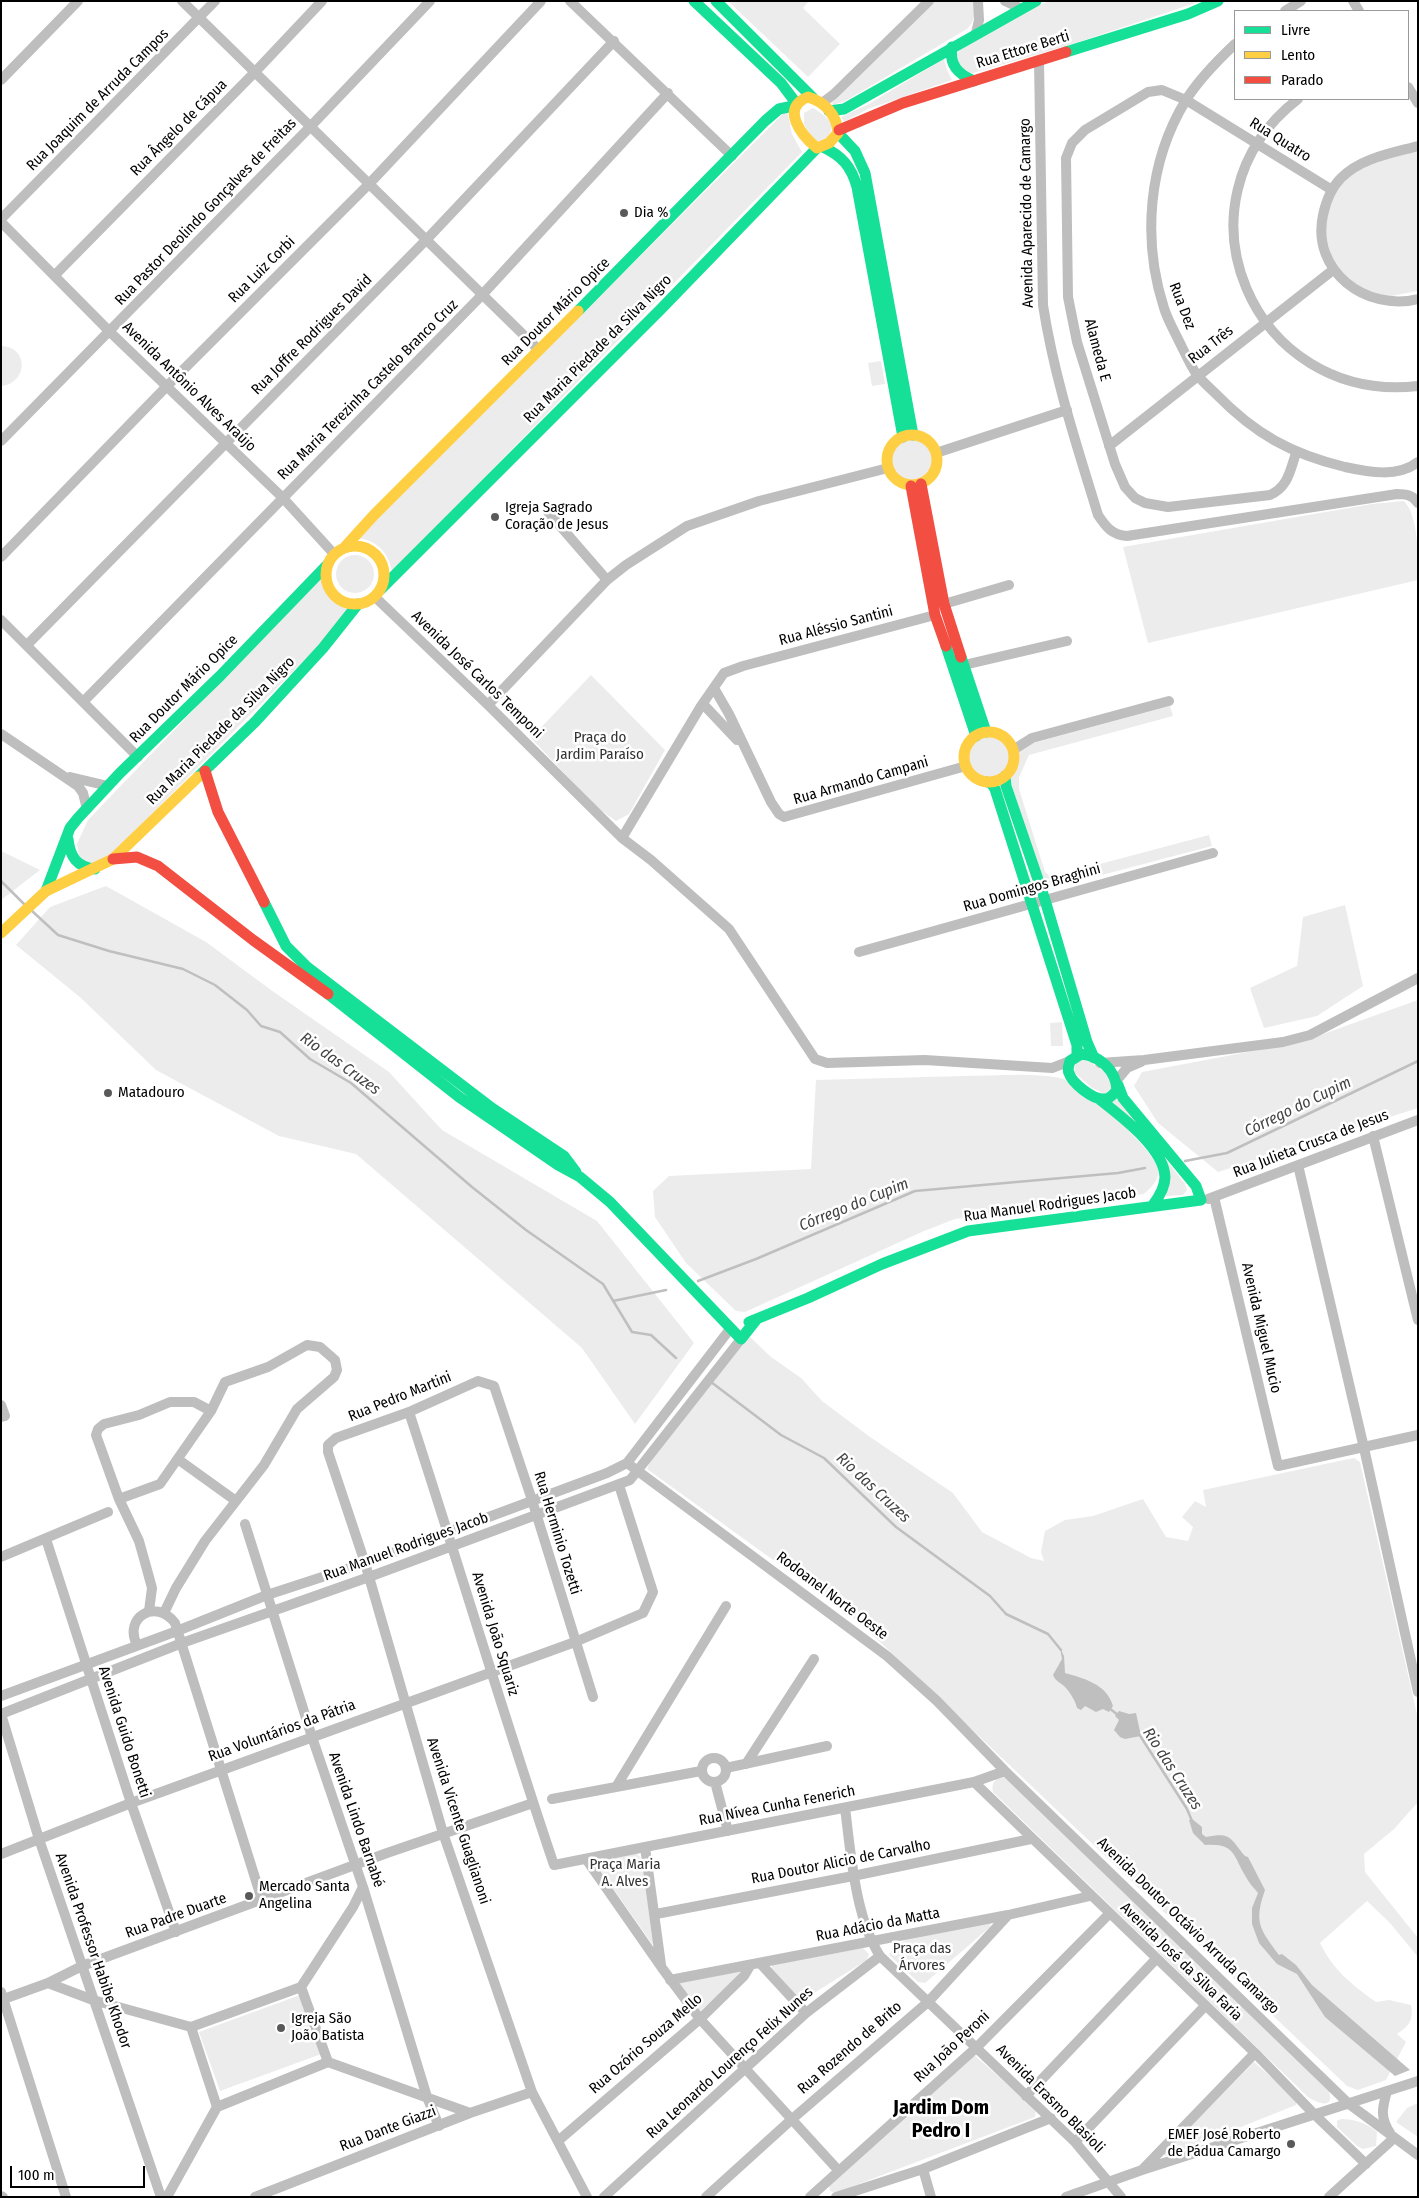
<!DOCTYPE html>
<meta charset="utf-8">
<style>
body{margin:0}
#map{position:relative;width:1419px;height:2198px;overflow:hidden;background:#fff;font-family:"Fira Sans Condensed",sans-serif}
canvas{display:block}
.frame{position:absolute;inset:0;border:2px solid #000;pointer-events:none}
.legend{position:absolute;left:1234px;top:10px;width:175px;height:90px;box-sizing:border-box;background:#fff;border:1px solid #999;margin:0;padding:6px 9px;list-style:none;font-size:15px;color:#000}
.legend li{display:flex;align-items:center;gap:10px;height:25px}
.legend b{width:25px;border:1px solid #999}
.scale{position:absolute;left:10px;top:2166px;width:135px;height:22px;box-sizing:border-box;border:2px solid #000;border-top:0;padding-left:6px;font-size:15px;line-height:18px;white-space:nowrap;color:#000;-webkit-text-stroke:4px #fff;paint-order:stroke}
</style>
<div id="map">
<canvas width="1419" height="2198"></canvas>
<div class="frame"></div>
<ul class="legend">
<li><b style="height:6px;background:#16e098"></b>Livre</li>
<li><b style="height:6px;background:#ffcf43"></b>Lento</li>
<li><b style="height:6px;background:#f24e42"></b>Parado</li>
</ul>
<div class="scale">100 m</div>
</div>
<script>
const c = document.querySelector('canvas').getContext('2d');
c.lineJoin = 'round';
function fillPath(path, color) { c.fillStyle = color; c.fill(path, 'evenodd'); }
function strokePath(path, color, width, dash) { c.strokeStyle = color; c.lineWidth = width; c.lineCap = dash ? 'butt' : 'round'; c.setLineDash(dash || []); c.stroke(path); }
function drawText(font, color, halo, rows, align = 'center') {
  c.font = font + ' "Fira Sans Condensed",sans-serif'; c.lineWidth = 5; c.setLineDash([]); c.textBaseline = 'middle'; c.strokeStyle = halo; c.fillStyle = color; for (const [text, x, y, turn = 0] of rows) {
    c.save(); c.translate(x, y); c.rotate((+turn || 0) * Math.PI / 180); c.textAlign = isNaN(turn) ? turn : align; if (halo) c.strokeText(text, 0, 0); c.fillText(text, 0, 0); c.restore();
  }
}
const green = new Path2D(`
 M728 1H809L803 8 840 44 808 77Z
 M935 1H973C975 13 976 20 967 29L845 101 833 105 832 102Z
 M1049 1H1201L1076 43 973 73H969L958 64 957 54 960 50 1028 10Z
 M944 59 947 70 952 80 868 109 844 122 841 117 867 105Z
 M813 108C829 118 841 126 822 142L813 140 804 124V113Z
 M787 110 792 134 802 152 392 572C389 552 376 540 357 538Z
 M1418 148V291L1391 296 1379 295 1357 287 1333 263 1324 229 1331 196 1355 170Z
 M1 346C28 346 29 382 2 386Z
 M881 361 885 384 872 386 868 363Z
 M891 460a21 21 0 1 1 42 0a21 21 0 1 1-42 0Z
 M1404 501C1419 516 1418 559 1418 580L1148 643 1123 547 1372 504Z
 M336 574a19 19 0 1 1 38 0a19 19 0 1 1-38 0Z
 M322 576C323 595 335 608 355 609L105 861 94 864 83 860 79 855 77 844 88 820Z
 M591 675 665 750 629 814 616 821 595 806 531 738Z
 M1170 706 1173 716 1029 755 1019 777V789L1045 872 1051 877 1209 835 1212 846 1056 887 1045 885 1008 774C1015 763 1016 753 1026 745Z
 M968 757a21 21 0 1 1 42 0a21 21 0 1 1-42 0Z
 M1 851 40 870 1 900Z
 M106 886 206 942 271 990 389 1072 442 1130 597 1221 694 1343 635 1424 582 1348 356 1154 279 1136 156 1070 81 998 16 945 50 907Z
 M1345 905 1363 986 1317 1016 1264 1028 1250 988 1297 966 1303 917Z
 M1418 1000V1108L1218 1172 1158 1123 1134 1086 1142 1072 1301 1042Z
 M1062 1022 1063 1046H1051L1050 1023Z
 M1083 1058 1108 1073 1114 1087 1104 1094 1091 1087 1074 1072 1076 1061Z
 M964 1076C994 1076 1032 1072 1060 1078 1082 1083 1152 1147 1158 1169 1160 1179 1151 1188 1144 1194L955 1219 924 1231 745 1312 736 1311 686 1263 655 1217 653 1191 669 1176 811 1169 816 1080Z
 M1117 1097 1185 1184 1187 1190 1183 1195 1166 1196 1165 1189 1169 1174 1110 1102Z
 M750 1337 771 1357 801 1378 822 1401 870 1437 953 1493 982 1532 1031 1558 1044 1561 1041 1552 1045 1531 1065 1520 1093 1516 1143 1499 1166 1537 1188 1541 1193 1527 1182 1517 1195 1501 1206 1507 1203 1490 1344 1460 1354 1458 1360 1462 1418 1719V1802L1394 1829 1364 1854 1365 1872 1418 1938V1957L1390 1923 1367 1901 1320 1943C1334 1971 1351 1984 1376 2002L1389 2000 1411 2005C1414 2020 1409 2026 1397 2034L1406 2042 1386 2080 1358 2090 1347 2086 859 1622 647 1469 650 1462 730 1358Z
 M1002 1777 1007 1778 1329 2091C1335 2110 1317 2103 1308 2097L993 1792C991 1783 994 1780 1002 1777Z
 M636 1853 641 1858 658 1946 655 1948 596 1864V1861Z
 M990 1922V1927L925 1983 918 1982 889 1955 894 1946 906 1940Z
 M863 1948 869 1954 867 1960 806 1998H798L772 1968V1965Z
 M741 1969 742 1973 700 2011 679 1983Z
 M300 1995 324 2053 220 2091 199 2032Z
 M974 2055 1036 2109 1035 2117 835 2193 830 2191 829 2185Z
 M1254 2062 1296 2099V2105L1168 2156H1165L1164 2154Z
 M1418 2103V2137L1396 2122 1407 2108Z
 M1341 2119C1354 2119 1367 2123 1377 2132L1376 2146 1363 2149 1357 2146 1337 2127V2121Z`);
const water = new Path2D(`
 M1060 1648 1064 1656 1065 1673C1083 1678 1107 1684 1113 1706L1109 1712 1103 1709 1096 1712 1085 1706 1081 1710 1077 1708C1076 1702 1070 1692 1065 1687 1060 1682 1056 1682 1053 1675L1062 1659Z
 M1119 1711 1129 1714 1136 1713 1141 1736 1125 1739 1120 1737 1114 1730 1119 1720 1115 1716Z
 M1192 1819 1202 1827V1834L1206 1837C1231 1832 1229 1837 1245 1856L1248 1857 1265 1890C1254 1922 1259 1928 1279 1955L1282 1954 1296 1965 1312 1985 1410 2070 1395 2076 1325 2017 1297 1974 1277 1964 1259 1943 1252 1924V1908L1258 1893C1254 1888 1249 1883 1246 1877 1233 1856 1236 1843 1205 1845L1193 1833 1189 1820Z`);
const stream = new Path2D(`
 M1 881 25 905
 M31 910 58 935 109 951 183 969 215 985 247 1010 261 1026 280 1032 310 1059 351 1083 472 1187 526 1230 603 1284 632 1332 651 1335 676 1358
 M1185 1161 1227 1153 1418 1061
 M698 1281 756 1259 915 1191 1118 1173 1145 1168
 M613 1301 666 1290
 M711 1382 781 1435 824 1458 896 1527 990 1596 1006 1614 1048 1634 1061 1650
 M1109 1708 1118 1715
 M1139 1734 1187 1809 1192 1821`);
const street = new Path2D(`
 M182 1 539 350
 M570 1 732 156
 M1005 1 1020 8
 M1353 1 1359 11
 M1285 11 1301 1
 M976 33 979 20 978 1
 M1235 44C1217 61 1199 79 1186 100 1148 162 1142 240 1164 308 1167 318 1173 329 1178 339 1184 351 1190 365 1197 375 1203 382 1210 388 1216 394 1255 434 1291 454 1345 467 1368 472 1398 478 1418 462
 M1039 61 1043 305C1054 377 1077 446 1098 515 1106 527 1112 535 1127 536L1397 494C1406 494 1413 495 1418 503
 M1 80 78 1
 M1408 87 1418 103
 M1298 99C1166 201 1252 405 1418 386
 M822 103 834 94 929 1
 M1418 146C1392 153 1361 158 1341 178 1331 188 1326 201 1323 215 1311 271 1366 312 1418 299
 M1 219 215 1
 M1 222 110 332 283 498 334 554
 M55 275 255 72 322 1
 M1 441 310 127 430 1
 M1109 446 1333 270
 M936 453 1067 410
 M1296 453C1290 471 1288 487 1270 495L1168 507 1145 503 1135 498 1125 487 1115 464 1077 342 1068 297 1066 158 1072 143 1085 130 1148 92 1162 90 1186 100 1332 190
 M548 512 607 580
 M1 557 167 386 369 184 541 1
 M375 597 488 705 622 838 651 860 729 929 815 1059 827 1063 925 1060 1052 1068 1070 1061
 M944 604 1009 585
 M1 620 138 757
 M27 645 427 239 614 41
 M964 665 1067 641
 M714 688 729 714 771 802 779 814 784 817 966 766
 M83 702 482 295 668 93
 M703 704 737 740
 M488 705 607 580 626 565 687 526 759 501 888 468
 M1 734 78 786 83 793 87 809
 M1013 750 1032 738 1169 701
 M70 777 108 786
 M622 838 701 706 724 673 743 666 935 615
 M859 952 1213 853
 M1100 1063 1144 1060 1283 1042 1310 1035 1418 978
 M1117 1080 1127 1068 1141 1062
 M1373 1136 1418 1320
 M1298 1165 1364 1448 1418 1692
 M1214 1197 1278 1466 1418 1435
 M1208 1199 1418 1120
 M1 1405 5 1416 1 1417
 M409 1412C458 1562 503 1714 554 1865L974 1782 1005 1771
 M179 1460 236 1501
 M627 1463 887 1656 937 1701 1005 1771 1349 2104 1418 2155
 M119 1499 160 1484 211 1411 225 1382 268 1367 307 1345 320 1347 335 1360 337 1370 334 1377 297 1409 264 1465 205 1541 176 1588 164 1613
 M245 1524 312 1737 363 1887 427 2097 439 2126
 M46 1539 131 1803 176 1932
 M1 1557 108 1512
 M149 1611 152 1588 146 1566 139 1541 119 1499 96 1435 98 1429 104 1424 139 1415 170 1402H194L211 1411
 M137 1645C123 1617 156 1598 175 1623L262 1900
 M1 1696 177 1631 267 1595 365 1563 607 1473 627 1463 730 1329
 M1 1714 182 1643 369 1577 630 1480 741 1339
 M1 1714 39 1839 161 2197
 M702 1770a12 12 0 1 1 24 0a12 12 0 1 1-24 0Z
 M746 1764 814 1659
 M726 1768 827 1746
 M715 1782 728 1831
 M974 1782 1255 2053 1315 2115 1366 2164
 M616 1787 726 1606
 M552 1799 701 1771
 M845 1808C851 1854 855 1917 880 1956L1075 2142 1121 2197
 M645 1847 661 1965
 M1 1854 131 1803 575 1642 643 1613 653 1592 619 1485
 M586 1859 662 1968 700 2019 838 2170
 M656 1914 853 1876 1031 1839
 M760 1963 806 2013
 M670 1980 1008 1915 1090 1896
 M48 1983 93 2000 191 2027
 M301 1987 353 1907 363 1887
 M301 1987 328 2062
 M1 1992 66 2197
 M1 2000 48 1983 82 1966 387 1853 533 1803
 M191 2027 301 1987
 M191 2027 217 2107
 M328 2062 470 2113
 M1387 2091C1382 2109 1380 2117 1390 2133
 M1026 2096 1156 1959
 M217 2107 328 2062
 M558 2141 700 2019 744 1976 750 1966
 M1075 2142 1205 2006
 M923 2169 931 2197
 M1143 2169 1255 2053
 M1 2196 3 2197
 M167 2197 217 2107
 M255 2197 470 2113 532 2092
 M587 2197 532 2092 443 1833 365 1563 328 1452V1445L336 1438 409 1412 478 1381 494 1386 532 1500 593 1697
 M604 2197 806 2013 880 1956
 M706 2197 791 2120 928 2002 1008 1915
 M810 2197 977 2047 1109 1914
 M836 2197 923 2169 1051 2118
 M1066 2197 1142 2170 1418 2081
 M1329 2197 1393 2139`);
const fast = new Path2D(`
 M694 1 781 83 796 103
 M716 1 813 98
 M952 47C949 65 958 74 974 81
 M1066 52 1188 14 1218 1
 M829 111 844 109 1036 1
 M838 133 855 151 865 173 913 435
 M823 147C842 156 851 166 857 187L903 437
 M578 311 765 121 779 109 793 106
 M381 589 660 310 817 148
 M946 646 976 736
 M961 657 986 732
 M1005 776 1006 786 1045 900 1087 1042 1094 1058
 M198 777 255 722 323 648 358 604
 M987 782 991 783 995 789 1077 1045V1055
 M68 839C70 857 77 867 95 869
 M46 891 70 828 78 818 120 773 220 676 328 564
 M264 902 286 946 306 966 492 1108 564 1156 576 1172
 M328 994 459 1097 558 1165 580 1177 610 1202 741 1339 756 1320
 M1081 1054C1100 1056 1116 1070 1117 1090 1114 1094 1110 1099 1104 1099 1093 1100 1072 1083 1069 1073 1067 1069 1069 1065 1070 1061Z
 M1098 1098C1119 1115 1164 1147 1165 1177 1165 1187 1159 1197 1153 1205
 M749 1322 808 1298 882 1264 968 1231 1201 1200 1196 1186 1123 1098 1118 1085`);
const slow = new Path2D(`
 M808 97C825 102 837 115 838 133L829 143 817 148C801 135 780 108 808 97Z
 M887 460a25 25 0 1 1 50 0a25 25 0 1 1-50 0Z
 M326 575a29 29 0 1 1 58 0a29 29 0 1 1-58 0Z
 M344 548 374 515 578 311
 M964 757a25 25 0 1 1 50 0a25 25 0 1 1-50 0Z
 M1 933 46 891 113 859 198 777`);
const jam = new Path2D(`
 M839 130 903 103 1066 52
 M921 484 944 604 961 657
 M911 486 935 615 946 646
 M205 771 218 812 264 902
 M113 859 137 857 158 866 253 940 328 994`);
const markers = [
 [624,213,5,"#595959"],
 [495,517,5,"#595959"],
 [108,1093,5,"#595959"],
 [249,1896,5,"#595959"],
 [281,2028,5,"#595959"],
 [1291,2144,5,"#595959"]
];
const streetNames = [
 ["Rua Ettore Berti",1023,50,-17],
 ["Rua Joaquim de Arruda Campos",98,100,-45],
 ["Rua Ângelo de Cápua",179,128,-45],
 ["Rua Quatro",1280,140,32],
 ["Rua Pastor Deolindo Gonçalves de Freitas",206,212,-46],
 ["Avenida Aparecido de Camargo",1027,213,-91],
 ["Rua Luiz Corbi",262,270,-45],
 ["Rua Dez",1182,306,69],
 ["Rua Doutor Mário Opice",556,312,-45],
 ["Rua Joffre Rodrigues David",312,335,-45],
 ["Rua Três",1211,345,-38],
 ["Rua Maria Piedade da Silva Nigro",598,349,-45],
 ["Alameda E",1097,350,75],
 ["Avenida Antônio Alves Araújo",189,387,44],
 ["Rua Maria Terezinha Castelo Branco Cruz",368,390,-45],
 ["Rua Aléssio Santini",836,626,-15],
 ["Avenida José Carlos Temponi",477,675,44],
 ["Rua Doutor Mário Opice",184,689,-45],
 ["Rua Maria Piedade da Silva Nigro",221,731,-45],
 ["Rua Armando Campani",861,781,-16],
 ["Rua Domingos Braghini",1032,888,-16],
 ["Rua Julieta Crusca de Jesus",1311,1144,-21],
 ["Rua Manuel Rodrigues Jacob",1050,1205,-8],
 ["Avenida Miguel Mucio",1261,1328,77],
 ["Rua Pedro Martini",400,1397,-22],
 ["Rua Herminio Tozetti",557,1533,73],
 ["Rua Manuel Rodrigues Jacob",406,1547,-20],
 ["Rodoanel Norte Oeste",832,1596,37],
 ["Avenida João Squariz",495,1634,73],
 ["Rua Voluntários da Pátria",282,1731,-20],
 ["Avenida Guido Bonetti",124,1732,72],
 ["Rua Nívea Cunha Fenerich",777,1806,-11],
 ["Avenida Lindo Barnabé",356,1820,71],
 ["Avenida Vicente Guaglianoni",458,1821,72],
 ["Rua Doutor Alicio de Carvalho",841,1862,-11],
 ["Rua Padre Duarte",176,1916,-20],
 ["Rua Adácio da Matta",878,1925,-11],
 ["Avenida Doutor Octávio Arruda Camargo",1188,1926,44],
 ["Avenida Professor Habibe Khodor",93,1951,71],
 ["Avenida José da Silva Faria",1181,1962,44],
 ["Rua Ozório Souza Mello",646,2044,-41],
 ["Rua João Peroni",952,2047,-43],
 ["Rua Rozendo de Brito",850,2048,-41],
 ["Rua Leonardo Lourenço Felix Nunes",730,2063,-42],
 ["Avenida Erasmo Blasioli",1050,2099,45],
 ["Rua Dante Giazzi",388,2129,-21]
];
const poiNames = [
 ["Dia %",634,213],
 ["Igreja Sagrado",505,508],
 ["Coração de Jesus",505,525],
 ["Matadouro",118,1093],
 ["Mercado Santa",259,1887],
 ["Angelina",259,1904],
 ["Igreja São",291,2019],
 ["João Batista",291,2036],
 ["EMEF José Roberto",1281,2135,"right"],
 ["de Pádua Camargo",1281,2152,"right"]
];
const parkNames = [
 ["Praça do",600,738],
 ["Jardim Paraíso",600,755],
 ["Praça Maria",625,1865],
 ["A. Alves",625,1882],
 ["Praça das",922,1949],
 ["Árvores",922,1966]
];
const waterNames = [
 ["Rio das Cruzes",340,1064,36],
 ["Córrego do Cupim",1298,1107,-26],
 ["Córrego do Cupim",854,1205,-22],
 ["Rio das Cruzes",873,1488,43],
 ["Rio das Cruzes",1172,1769,57]
];
const districtNames = [
 ["Jardim Dom",941,2108],
 ["Pedro I",941,2131]
];
fillPath(green, '#ececec');
fillPath(water, '#bfbfbf');
strokePath(stream, '#bfbfbf', 2.5);
strokePath(street, '#bebebe', 10);
strokePath(fast, '#16e098', 11);
strokePath(slow, '#ffcf43', 11);
strokePath(jam, '#f24e42', 11);
for (const [x, y, r, color] of markers) { const dot = new Path2D(); dot.arc(x, y, r, 0, 2 * Math.PI); c.fillStyle = color; c.fill(dot); strokePath(dot, '#fff', 2); }
drawText('15px', '#000', '#fff', streetNames);
drawText('15px', '#000', '#fff', poiNames, 'left');
drawText('15px', '#333', '#fff', parkNames);
drawText('italic 16px', '#444', '#fff', waterNames);
drawText('bold 20px', '#000', '#fff', districtNames);
</script>
